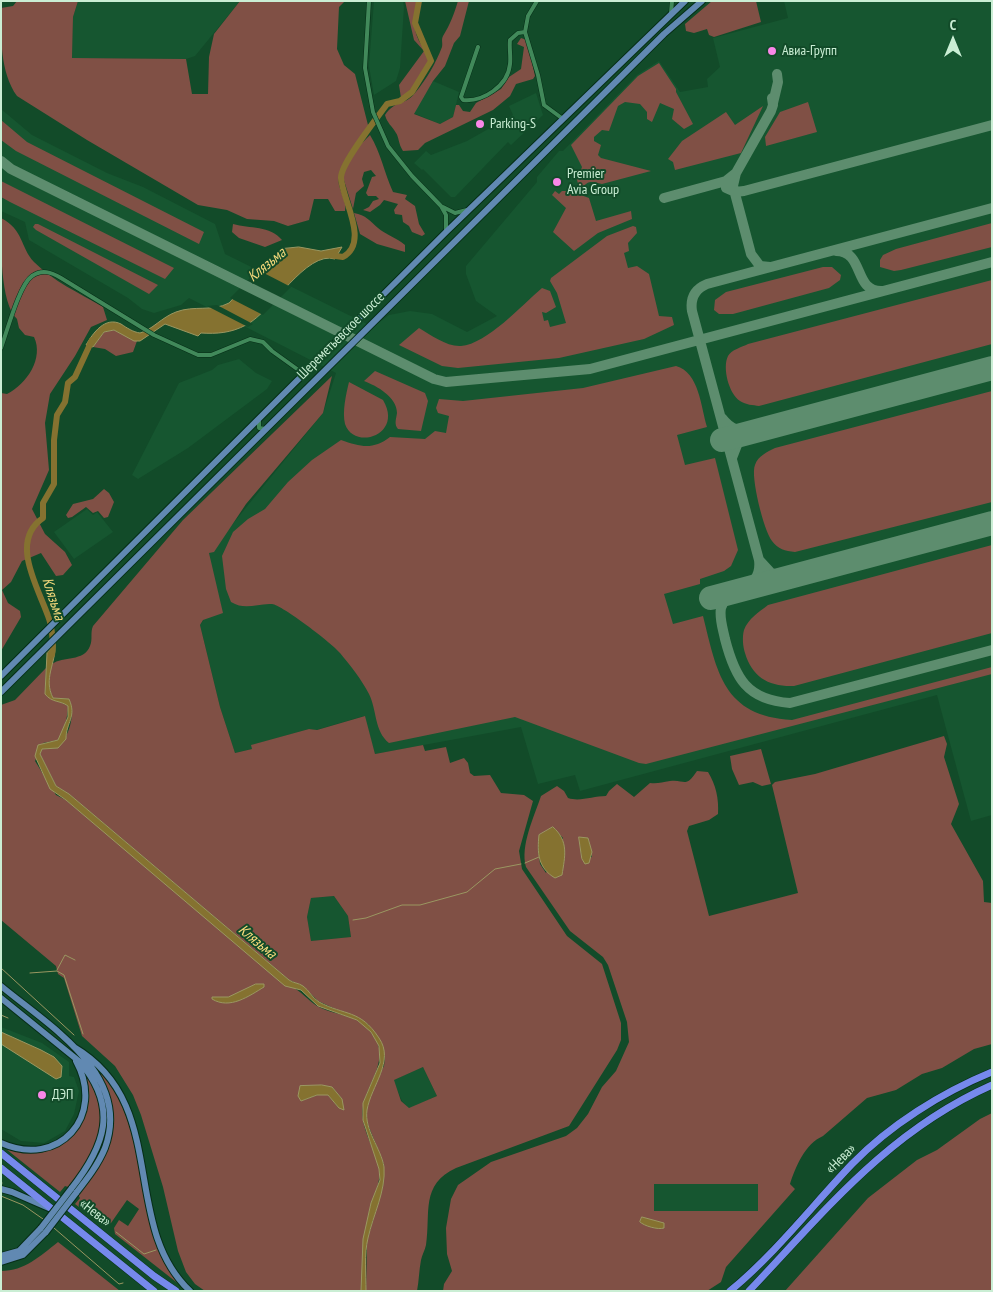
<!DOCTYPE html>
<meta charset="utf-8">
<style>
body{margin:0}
#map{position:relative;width:993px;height:1292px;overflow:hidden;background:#124b29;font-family:"PT Sans Narrow",sans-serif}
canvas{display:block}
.frame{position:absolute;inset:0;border:2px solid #caeed4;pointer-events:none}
.north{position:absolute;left:928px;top:15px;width:50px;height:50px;-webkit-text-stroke:4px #124b29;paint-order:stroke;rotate:0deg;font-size:14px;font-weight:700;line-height:20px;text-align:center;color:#caeed4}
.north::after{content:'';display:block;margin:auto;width:18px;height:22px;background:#caeed4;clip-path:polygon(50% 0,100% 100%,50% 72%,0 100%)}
</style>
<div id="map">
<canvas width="993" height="1292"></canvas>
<div class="frame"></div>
<div class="north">С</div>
</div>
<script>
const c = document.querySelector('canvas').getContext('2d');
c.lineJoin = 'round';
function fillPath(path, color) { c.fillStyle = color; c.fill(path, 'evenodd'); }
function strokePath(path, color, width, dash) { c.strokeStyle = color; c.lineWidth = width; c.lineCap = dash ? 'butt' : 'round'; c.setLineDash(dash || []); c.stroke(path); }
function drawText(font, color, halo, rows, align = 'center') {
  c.font = font + ' "PT Sans Narrow",sans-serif'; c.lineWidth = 4; c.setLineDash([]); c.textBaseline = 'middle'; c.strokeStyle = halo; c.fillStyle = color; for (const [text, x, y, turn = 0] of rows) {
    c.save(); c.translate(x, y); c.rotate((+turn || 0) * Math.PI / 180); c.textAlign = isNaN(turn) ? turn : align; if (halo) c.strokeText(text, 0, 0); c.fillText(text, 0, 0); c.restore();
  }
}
const built = new Path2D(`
 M78 1H240L195 56 186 59 72 58 73 17Z
 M374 1H403L404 7 400 68 396 81 374 95 369 66Z
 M784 1H992V815L971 821 937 695 580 791 575 775 538 784 521 727 375 754 364 716 316 730 309 729 252 745V749L235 753 220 707 200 625 203 621 211 569 209 553 323 413 336 373 189 298 181 305 154 313 142 309 128 298 29 240 25 222 1 211V109L32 135 107 173 143 187 215 224 225 254 373 327 389 315 410 311 432 314 467 332 497 316 476 301 466 274V266L537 182V177L559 151H563L637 75 659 61 680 92 708 87 707 79 720 67 713 38 788 18Z
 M433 81 459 92 453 117 440 124 413 113Z
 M536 93 543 115 511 145 508 142 455 197H451L423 169 422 170 414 163 426 151 431 155 467 141 513 115 509 106Z
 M239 359 256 373 272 381 267 389 188 448 138 479 132 475 179 383 212 370 218 365Z
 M87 509 93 515 97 512 113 532 74 559 54 532Z
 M334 896 348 916 351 937 311 941 307 917 311 898Z
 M1 1027 42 1043 69 1062V1076L74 1077 79 1091 74 1114 65 1131 44 1143 21 1141 1 1129Z
 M423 1067 437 1096 409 1109 402 1101 393 1080Z
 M654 1183 758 1184V1212L654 1211Z`);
const green = new Path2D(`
 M17 1H78L73 17 72 58 186 59 192 94H208L209 57 214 34 240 1H345L339 7 337 49 344 65 355 74 368 125V130C357 139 336 170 339 185 341 193 347 203 345 211H335L328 199H314L309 220 288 226 274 221 247 219 227 210 198 205 87 140 17 96C0 72 1 38 1 8L13 6Z
 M405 1H418C414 15 412 27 419 41 424 49 429 53 428 63 418 75 416 89 401 98L399 85 424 51 414 40Z
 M458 1H469L460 36 454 43 445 66 433 81 414 114 440 124 453 117 456 105H459L463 111 470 112 476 103 501 89 509 77 521 69 524 47 517 44 521 38 527 40 535 76 533 79 516 84 510 96 493 110 425 143 418 150 403 151C398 143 399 137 396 133 392 126 387 123 385 115 396 99 405 106 415 93 426 80 436 63 442 47 443 43 441 40 443 36 450 25 454 14 458 1Z
 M712 1H756L761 22 714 37 709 35 707 29 694 33 686 31 685 24Z
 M659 63 676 89V92L693 124 684 129 672 119 674 109 660 103 652 122 647 119V112L640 104 625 102 618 106 609 131 602 130 594 137V141L601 145 598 155 601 158 651 171 602 184C593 183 590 179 583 187H579L577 180 582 167 571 145 638 76Z
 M808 102 817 132 766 146 765 137 780 112Z
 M763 106 741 153 675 170 673 162 668 159 682 141 726 112 735 125Z
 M1 120 27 142 204 232 199 244 16 151 1 140Z
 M370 135C381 153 384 172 393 192L407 195 405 199 415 206 419 224 425 234 422 236 412 232 409 226 403 222 402 215 395 214 394 210 398 204 384 200 380 205 370 212 363 210 369 207 373 201 379 199 376 196H368L366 193 372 177 376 176 371 170 364 172 362 179 364 186 356 193 353 209 342 174 359 146Z
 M1 181 174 268 165 279 10 202 1 197Z
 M555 191 559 194 562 191H570L589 198 596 221 631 211 632 219 598 233 574 251 553 232 566 208 552 195Z
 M354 213C366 215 370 221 378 228 385 234 397 238 405 245V252L377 244 360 234Z
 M1 218C24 230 20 247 34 262 53 281 79 293 103 307L107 320 91 327 75 356 50 394 45 423 49 470 32 509 45 534 65 552 72 565 63 575 56 576 41 553 22 561 11 582 2 590 8 603 20 611 21 617 1 651V393L7 394C27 384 44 358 34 337L25 335 19 328 17 319C0 303 1 245 1 218Z
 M992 223V247L901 270 894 271 880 267V260L883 255 896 249Z
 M35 224H38L158 285 149 294 36 230 33 227Z
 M233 224C250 229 270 225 282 240L265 247 239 238 232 232Z
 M633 226 636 227 637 233 628 243 629 251 624 253 628 268 637 266 649 274 659 316 672 317 674 325 644 339 559 358 458 368 442 366 399 345 419 328C431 335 447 347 461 346 487 344 522 305 542 288L550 291 556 307 546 313 542 312 544 321 548 320 550 327 566 323 557 293 550 281 551 278 607 236Z
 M823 267H832L841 275 840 280 829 288 733 314H719L714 310 715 300 726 292Z
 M992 280V344L759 406C753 405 746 405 740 401 729 394 722 368 728 356 731 350 742 347 748 344Z
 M114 330 137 341 133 352 116 356 105 349 93 347 104 332Z
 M676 366C699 372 701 407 707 427L677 435 685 465 715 458 738 550 731 566 724 571 700 579V584L664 594 673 624 703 616C717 672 723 716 792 720L992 667V674L646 764 639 763 515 717 389 743C374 731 377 710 369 694 362 680 350 665 340 653 333 644 282 605 272 604 257 603 246 611 231 602L226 589 222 556 233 532 248 519 265 509 288 482 312 460 341 440C361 447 373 450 390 437L425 439 435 431 446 433 449 416 438 413 436 408 439 399 463 401 583 388Z
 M375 371 425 393 428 401 421 431 398 429C394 424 396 420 397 413 397 397 377 386 364 381Z
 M332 376 323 413 246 504 214 552 209 553 223 613 203 620 200 625 220 707 235 753 252 749 251 745 309 729 317 730 365 716 375 754 423 745 425 751 446 747 450 763 464 758 468 763 470 773 474 776 490 775 501 793 524 795 533 801 519 851 522 869 567 936 602 964 621 1023V1040L617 1050 569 1126 456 1168C420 1185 431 1212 426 1245 425 1250 422 1255 421 1260 419 1270 419 1281 417 1291H366L367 1240 383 1186 384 1173V1165L367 1122 366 1111 372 1088 384 1066 385 1057 368 1024 318 1001 303 986 289 980 69 794 56 786 40 754 42 749 57 748C69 737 76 715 69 699L53 698C47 686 48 676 52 664 63 656 84 662 90 646 93 639 90 633 93 626L183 520ZM334 896 348 916 351 937 311 941 307 917 311 898ZM423 1067 437 1096 409 1108 401 1101 394 1080Z
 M349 382 383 400C404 435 354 451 345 424 342 412 346 394 349 382Z
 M992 391V502L795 552C785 551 778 549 772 541 764 531 750 476 755 465 758 456 767 452 775 448Z
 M104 489 109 493 114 502 108 517 104 518 98 511 93 513 86 507 72 517 68 518 66 515 73 504 93 499Z
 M992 545V633L794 686C769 687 752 677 745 653 743 647 742 637 744 630 748 619 759 612 768 605Z
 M46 668 45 694 68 706C68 716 64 732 58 740L43 743 35 761 56 795 66 800 290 986C302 991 307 1000 317 1006 341 1019 362 1011 377 1042 386 1061 369 1084 364 1102 357 1124 375 1147 379 1168 382 1183 372 1197 369 1212 365 1238 364 1264 361 1291H205L195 1284 186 1272 178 1251 163 1187 141 1115 133 1095 115 1066 82 1036 64 978 58 974 56 966 1 920V705L15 700ZM300 1086 332 1087 342 1099 339 1108 328 1095H317L301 1101Z
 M944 736 947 744 944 757 959 804 951 824 983 881 984 902 992 903V1044L974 1049 942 1068 922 1074 896 1090 867 1098 823 1136C805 1144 796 1166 790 1184L795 1189 726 1267 721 1282 707 1291H443L444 1284 452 1271 447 1254 446 1228 451 1199 458 1185 491 1162 566 1136 577 1128 588 1114 602 1087 616 1071 629 1042 627 1022 608 965 603 957 570 931 526 867C520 846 534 817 541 796L557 786 564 791 568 798C580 802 593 796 606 796L609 791 617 784 634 797 650 783C658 784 662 782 670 781 685 779 685 789 697 771L708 772C716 785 719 799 718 814L709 820 689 826 687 831 709 916 798 893 772 785 775 782 815 774ZM553 827 563 838 546 873 540 864 538 847ZM580 838H588L592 857 582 859ZM654 1184H758V1211H654Z
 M761 749 771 784 762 786 753 782 739 785 732 769 730 756Z
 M91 1062C157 1122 125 1221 180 1285L115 1234 114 1228 119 1220 128 1226 139 1209 127 1200 111 1223 104 1226 75 1204 80 1198 78 1195 107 1148 108 1095 102 1078Z
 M84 1072C89 1076 91 1083 93 1088 111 1125 92 1159 68 1187L65 1186 60 1192 6 1149C57 1165 101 1124 84 1072Z
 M992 1113V1291H785L868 1198 917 1160 937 1150 980 1119Z
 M58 1242 120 1291H1V1271C25 1271 40 1256 58 1242Z`);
const water = new Path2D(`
 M299 247 321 251 342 247 335 259C306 250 272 312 246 325 231 333 217 334 201 333L198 336 165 324 140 341H134L114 330 104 332 93 347 86 345C93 333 105 316 121 324 127 328 133 332 140 333 152 330 162 317 176 312 194 305 212 312 229 303L281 249Z
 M55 645C56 664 43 678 53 698L69 699C77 717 66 722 66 739L58 748 42 749 40 754 56 786 69 794 289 980C293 983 299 983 303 986 309 990 312 998 319 1002 345 1016 360 1009 379 1038 395 1061 371 1086 367 1110 364 1130 381 1148 384 1167 386 1191 373 1215 368 1238 364 1254 366 1274 366 1291H361L363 1239 371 1203 380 1180 379 1169 363 1120V1103L380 1063 379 1046 371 1032 357 1020 318 1006 301 990 285 986 66 800 50 789 35 756 38 745 58 740 68 717V706C60 700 52 703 45 694L47 653Z
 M553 827C569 841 565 856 562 875L555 878C538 868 537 853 539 835Z
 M579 837 588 838 592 852 589 863 585 864 582 859Z
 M256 984H264V987C249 996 230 1010 212 999V997H228Z
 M1 1032 41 1050 54 1057 62 1066 61 1077 56 1079 1 1044Z
 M322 1085 332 1087 342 1099 344 1110 339 1108 328 1095H317L301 1101 298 1096 300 1086Z
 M642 1217 664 1223V1228C658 1230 644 1226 640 1222Z`);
const pier = new Path2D(`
 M258 270 291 287 263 315 230 298Z
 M217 305 253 324 248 327 207 306Z`);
const stream = new Path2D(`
 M525 863 539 857
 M353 920 366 918 402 905H420L467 892 495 869 521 864
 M1 968 74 1035
 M57 970 65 955 75 960
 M30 973 57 971 64 975 83 1034
 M1 1015 8 1018
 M1 1181 2 1183
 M1 1196 23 1205 43 1219
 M54 1228 119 1284 123 1283
 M116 1232 144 1254 156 1250`);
const river = new Path2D(`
 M329 255 343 257C370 242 342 199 341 178 340 164 378 117 387 104L400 101 412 92 431 61 415 23 419 1
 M52 655C54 644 52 626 48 616 38 587 9 541 43 518V503L54 484V440L57 415 65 402 68 383 75 377 92 340`);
const taxiway = new Path2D(`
 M773 103 778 82 777 74
 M1 161 11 169 434 379 446 382 590 369 992 262
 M726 188 735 192 744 191 992 125
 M664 198 726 181 736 173
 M836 251C865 251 853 292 882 291
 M770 267 760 266 751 254 733 186 736 173 771 111 773 105 772 98
 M722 418C731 430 741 433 756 431L739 440 732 458
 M759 560C763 592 728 585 721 608 719 618 723 629 725 639 735 678 747 700 790 703L992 650
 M788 577 771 573 759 560 692 311C690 298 695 289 707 284L992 208`);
const runway = new Path2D(`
 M722 440 992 368
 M711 598 992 523`);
const minor = new Path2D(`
 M369 1 365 68 373 112 388 146 412 176 441 206 446 215V230
 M671 13 672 1
 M525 32 528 16 537 1
 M478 47 461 97 463 100C483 102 508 86 510 64 511 56 509 48 510 40L518 33 525 32 538 75 544 105 563 119
 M443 207 455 213 467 210
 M1 348C7 332 19 285 32 276 42 269 51 272 61 278L154 335 198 355H211L250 339 263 342 272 351 304 374
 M259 421V428L266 429`);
const primary = new Path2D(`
 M1 676 446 232 685 1
 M1 692 664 34 702 1
 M1 986C49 1026 132 1074 105 1148 98 1165 87 1179 76 1193
 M1 998 80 1062C119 1108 105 1146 71 1189
 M74 1047C171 1104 119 1224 190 1291
 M1 1143C59 1169 106 1116 76 1061
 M1 1189 12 1192 49 1208
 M1 1256 19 1251 41 1228
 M1 1262 23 1255 46 1232`);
const motorway = new Path2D(`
 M1 1153 154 1276 176 1291
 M1 1168 154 1291
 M730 1291C775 1254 812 1206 852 1164 890 1125 941 1093 992 1072
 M749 1291C825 1211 888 1131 992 1085`);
const primaryBridge = new Path2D(`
 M41 1228 71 1189
 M46 1232 76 1193`);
const markers = [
 [772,51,5,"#f987e8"],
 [480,124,5,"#f987e8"],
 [557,182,5,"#f987e8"],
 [42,1095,5,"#f987e8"]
];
const poiNames = [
 ["Авиа-Групп",782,51],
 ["Parking-S",490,124],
 ["Premier",567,174],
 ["Avia Group",567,190],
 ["ДЭП",52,1095]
];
const streetNames = [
 ["Шереметьевское шоссе",341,336,-45],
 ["«Нева»",841,1159,-45],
 ["«Нева»",95,1213,38]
];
const waterNames = [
 ["Клязьма",267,265,-39],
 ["Клязьма",53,599,72],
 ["Клязьма",257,942,40]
];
fillPath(built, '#165630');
fillPath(green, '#805045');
fillPath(water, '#857230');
strokePath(water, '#9a9761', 1);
fillPath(pier, '#124b29');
strokePath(stream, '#9a9761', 1);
strokePath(river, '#857230', 6);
strokePath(taxiway, '#5d8d6e', 10);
strokePath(runway, '#5d8d6e', 24);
strokePath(minor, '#062e17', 5);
strokePath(primary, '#062e17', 8);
strokePath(motorway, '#062e17', 8);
strokePath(minor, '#41895a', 4);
strokePath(primary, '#6189b2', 6);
strokePath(motorway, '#7689ec', 7);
strokePath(primaryBridge, '#062e17', 8, []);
strokePath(primaryBridge, '#6189b2', 6);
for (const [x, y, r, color] of markers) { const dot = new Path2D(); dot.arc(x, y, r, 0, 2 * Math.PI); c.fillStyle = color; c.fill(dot); strokePath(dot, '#124b29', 2); }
drawText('14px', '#caeed4', '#124b29', poiNames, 'left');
drawText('14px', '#caeed4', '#124b29', streetNames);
drawText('italic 15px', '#f6da7c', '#124b29', waterNames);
</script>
